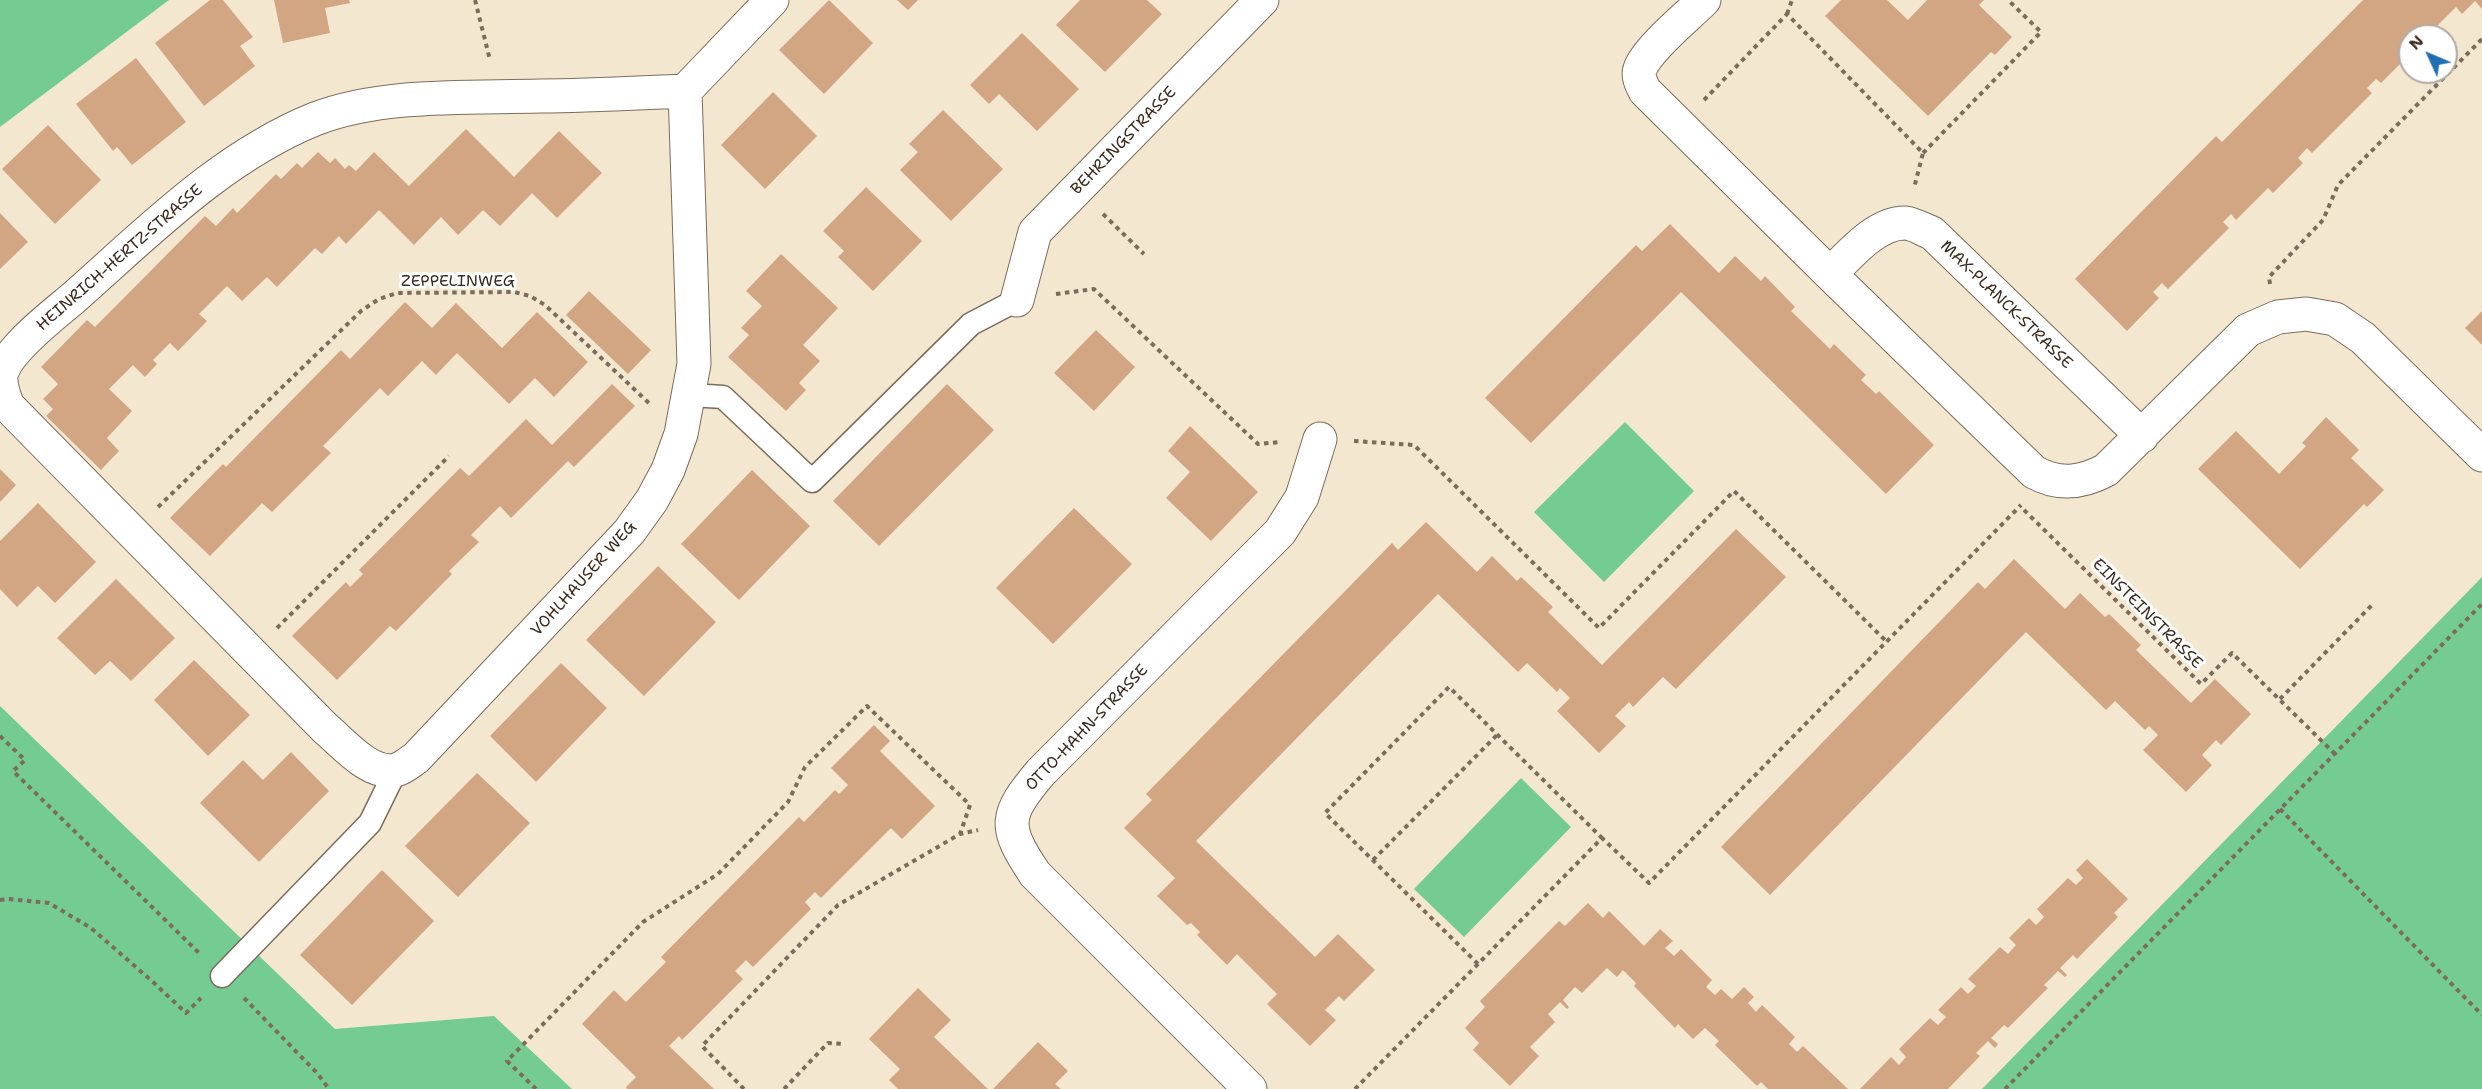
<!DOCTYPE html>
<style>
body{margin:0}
#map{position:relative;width:2482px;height:1089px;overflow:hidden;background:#f4e7d0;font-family:"Shantell Sans",sans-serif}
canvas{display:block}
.north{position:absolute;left:2398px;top:24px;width:60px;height:60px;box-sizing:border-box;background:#fff;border:2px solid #b1aaa5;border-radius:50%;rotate:314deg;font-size:16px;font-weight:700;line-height:24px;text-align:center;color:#3b2a1e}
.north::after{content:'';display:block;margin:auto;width:21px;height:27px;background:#1f6fb2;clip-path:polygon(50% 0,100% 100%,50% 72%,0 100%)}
</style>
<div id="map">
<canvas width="2482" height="1089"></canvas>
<div class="north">N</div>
</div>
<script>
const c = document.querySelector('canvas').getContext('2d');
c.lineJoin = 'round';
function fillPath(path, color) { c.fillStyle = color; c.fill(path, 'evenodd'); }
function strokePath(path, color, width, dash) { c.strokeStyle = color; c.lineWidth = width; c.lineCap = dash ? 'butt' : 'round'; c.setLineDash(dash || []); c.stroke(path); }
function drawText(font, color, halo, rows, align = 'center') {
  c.font = font + ' "Shantell Sans",sans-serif'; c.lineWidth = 6; c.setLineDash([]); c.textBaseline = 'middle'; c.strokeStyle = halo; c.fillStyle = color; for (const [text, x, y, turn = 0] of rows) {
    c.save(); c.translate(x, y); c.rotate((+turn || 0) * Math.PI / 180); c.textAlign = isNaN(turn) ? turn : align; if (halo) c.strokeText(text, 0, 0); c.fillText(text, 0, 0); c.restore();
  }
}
const green = new Path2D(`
 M0 0H169L0 127Z
 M1625 422 1694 491 1604 582 1534 512Z
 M2482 577V1089H1982Z
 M0 706 335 1029 494 1016 572 1089H0Z
 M1521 778 1571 827 1464 937 1414 889Z`);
const building = new Path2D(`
 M210 0H223L253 37 240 46 255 66 204 106 155 43Z
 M274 0H349L350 3 325 8 330 33 283 43Z
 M829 0 873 43 824 94 779 50Z
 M897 0H918L908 10Z
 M1080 0H1147L1162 14 1105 72 1056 25Z
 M1841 0H1887L1908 20 1927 0H1984L1979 5 2012 37 1995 55 1991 52 1928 116 1825 16Z
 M2363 0H2482V9L2475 1 2462 14 2456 7 2427 36H2410V54L2381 83 2376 79 2367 88 2372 93 2312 153 2307 148 2298 158 2303 163 2273 193 2268 188 2236 220 2231 214 2223 222 2229 228 2168 289 2162 283 2153 292 2159 298 2127 331 2075 279 2216 136 2222 142Z
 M1022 33 1079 89 1037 131 999 94 989 104 970 85Z
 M136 58 186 122 132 165 117 147 113 151 76 104Z
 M773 92 817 136 765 189 721 145Z
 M943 110 1003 169 951 221 900 170 918 152 909 144Z
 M48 125 101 180 55 224 2 169Z
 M466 129 514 177 559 131 602 173 557 218 532 193 500 226 483 210 458 235 441 217 414 245 379 210 346 244 339 236 322 254 315 248 277 287 267 277 242 301 227 286 199 314 207 321 178 351 170 343 153 360 157 364 145 377 133 365 109 389 132 411 107 438 119 451 101 470 46 416 53 409 43 399 58 384 41 367 87 320 95 327 205 216 216 226 233 208 237 213 276 174 281 179 297 163 302 168 318 152 330 163 335 158 345 169 349 165 356 171 374 152 409 186Z
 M866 187 922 241 873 291 838 257 844 251 823 231Z
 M0 213 28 242 0 269Z
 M1670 224 1719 273 1735 256 1761 281 1765 276 1795 307 1791 311 1830 349 1834 344 1866 375 1861 380 1876 394 1879 391 1934 445 1886 494 1681 292 1531 443 1485 398 1636 245 1642 251Z
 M781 254 838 308 803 345 820 361 799 383 806 390 786 411 728 357 749 335 741 328 762 306 746 291Z
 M589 291 651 350 628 374 566 315Z
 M405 302 432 328 456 303 502 348 537 312 588 362 554 397 535 378 509 404 457 353 436 375 422 361 388 396 380 388 323 446 331 453 272 512 262 503 210 556 170 518 223 464 226 467 341 350 350 359Z
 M2482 311V345L2465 328Z
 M1096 330 1135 367 1094 411 1054 373Z
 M612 384 635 406 574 467 568 461 511 518 500 506 471 535 479 542 449 571 452 574 396 631 390 626 337 680 292 636 346 582 350 587 363 574 359 570 460 468 469 476 526 419 552 445Z
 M947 384 994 430 879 546 833 501Z
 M2326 417 2359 450 2351 458 2384 490 2367 507 2364 504 2300 569 2198 469 2236 431 2279 474 2306 446 2302 443Z
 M1190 426 1258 492 1211 541 1166 498 1190 472 1168 451Z
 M0 469 16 485 0 502Z
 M752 470 810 526 739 600 681 544Z
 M38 503 96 562 55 603 38 586 17 607 0 589V541Z
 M1074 508 1132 564 1053 644 996 588Z
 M1426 522 1477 572 1492 556 1517 581 1521 577 1553 607 1548 612 1602 665 1736 529 1786 577 1676 689 1663 677 1633 707 1629 702 1615 716 1626 726 1599 753 1557 711 1570 698 1560 688 1557 692 1527 663 1518 672 1438 594 1196 841 1315 957 1338 934 1375 970 1344 1001 1339 996 1325 1010 1336 1020 1310 1046 1267 1004 1277 994 1237 954 1227 965 1197 935 1200 932 1191 923 1187 925 1157 896 1175 878 1124 828 1152 800 1146 794 1350 586 1392 543 1398 550Z
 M2014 559 2065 609 2080 593 2105 617 2109 614 2141 645 2136 650 2191 703 2215 679 2251 714 2221 745 2216 740 2202 755 2212 765 2186 792 2143 750 2158 735 2149 726 2145 730 2115 701 2106 710 2026 632 1770 895 1721 847 1978 582 1985 589Z
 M658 566 716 622 644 696 586 640Z
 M116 579 175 638 131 681 110 661 95 675 57 638Z
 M194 660 250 715 208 756 154 700Z
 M561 663 607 708 536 782 490 736Z
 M874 725 890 741 880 751 935 806 902 839 891 828 821 898 815 892 805 902 811 909 753 967 746 960 735 971 743 979 682 1040 679 1036 669 1046 714 1089H627L626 1087 636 1077 582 1024 614 990 626 1002 666 962 661 957 799 817 804 822 835 790 839 794 848 785 831 768Z
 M291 752 329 791 259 862 200 803 243 760 263 780Z
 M477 773 530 823 458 897 405 846Z
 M2087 859 2128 899 2114 913 2118 917 2077 959 2073 955 2060 968 2067 975 2065 977 2058 971 2044 985 2048 988 2008 1028 2004 1025 1991 1038 1998 1044 1995 1048 1988 1041 1976 1053 1980 1056 1948 1089H1860L1891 1057 1899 1065 1906 1057 1899 1049 1930 1018 1938 1025 1946 1017 1938 1010 1961 987 1968 994 1976 986 1968 979 2000 947 2008 954 2016 945 2009 938 2029 918 2036 925 2044 917 2037 909 2068 878 2076 885 2083 878 2076 870Z
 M382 870 434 921 352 1005 300 955Z
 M1588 903 1603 918 1609 911 1644 946 1660 929 1673 941 1665 948 1674 956 1681 949 1712 980 1706 987 1715 995 1721 989 1732 999 1744 987 1754 997 1748 1003 1756 1012 1762 1005 1795 1037 1789 1044 1797 1052 1803 1046 1848 1089H1768L1761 1082 1757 1086 1715 1045 1719 1041 1705 1028 1693 1039 1678 1024 1675 1028 1634 986 1636 983 1623 970 1617 977 1607 968 1582 993 1575 987 1563 1000 1569 1007 1567 1009 1560 1002 1548 1014 1555 1022 1530 1047 1539 1056 1510 1086 1473 1050 1479 1043 1465 1028 1485 1007 1480 1001 1559 921 1565 926Z
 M918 988 951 1020 934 1037 988 1089H898L889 1080 900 1069 869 1039Z
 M1038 1042 1068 1071 1055 1084 1061 1089H993Z`);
const path = new Path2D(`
 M475 0 490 60
 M1787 14 1792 0
 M1704 100 1787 14 1923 153 1914 188
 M1923 153 2041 32 2008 0
 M1103 214 1144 254
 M2270 284 2269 277 2323 220 2338 185 2482 39
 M1056 294 1094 289 1258 444 1280 442
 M1354 441 1414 445 1599 628 1734 491 1887 642
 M158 507 361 311 379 299 397 293 514 292 530 296 545 305 651 405
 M2024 510 2201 684 2232 653 2335 754
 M277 628 449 456
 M2280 699 2372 605
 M0 736 25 760 13 771 200 954
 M2280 809 2482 1015
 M1373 860 1497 735
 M0 900 9 899 49 903 91 928 153 982 186 1013 201 998
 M1478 964 1325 813 1449 687 1602 838
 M244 998 317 1073 329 1089
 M536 1089 507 1061 643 922 718 874 788 802 805 767 867 706 970 805 960 834
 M744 1089 702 1046 838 905 960 834 978 830
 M784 1089 828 1043 844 1044
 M1355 1089 1602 838 1649 883 2021 505
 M2005 1089 2482 604`);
const service = new Path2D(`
 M690 395 723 397 812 481 971 324 1017 300
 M222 976 370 823 396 770`);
const minor = new Path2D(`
 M1704 0C1688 16 1647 49 1640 69 1637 76 1642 85 1645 91L1830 274 2034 472C2059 486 2082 483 2106 470L2248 330 2278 317 2306 314 2335 319 2363 338 2482 455
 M685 91 694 364 681 434 668 470 652 500 629 532 416 758C410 762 403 768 396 770 370 776 343 743 325 728L8 406C4 396 0 387 1 376 5 352 53 315 71 300 146 234 221 157 315 119 382 93 468 98 540 96 588 96 637 93 685 91L772 0
 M1830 274C1849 256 1876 222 1906 223 1914 224 1924 230 1932 233L2142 436
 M1017 300 1035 232 1262 0
 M1250 1089 1035 874C1003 826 1004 816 1041 772L1280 532 1302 497 1320 439`);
const streetNames = [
 ["BEHRINGSTRASSE",1124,141,-46],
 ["HEINRICH-HERTZ-STRASSE",120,258,-41],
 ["ZEPPELINWEG",458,282],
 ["MAX-PLANCK-STRASSE",2006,305,44],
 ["VOHLHAUSER WEG",584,579,-48],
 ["EINSTEINSTRASSE",2147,614,45],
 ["OTTO-HAHN-STRASSE",1087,728,-46]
];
fillPath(green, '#74cc92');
fillPath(building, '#d2a682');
strokePath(service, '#7c6c5c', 25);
strokePath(minor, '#7c6c5c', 35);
strokePath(path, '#7c6c5c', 4, [4.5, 4.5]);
strokePath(service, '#fff', 22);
strokePath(minor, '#fff', 33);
drawText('16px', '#3b2a1e', '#fff', streetNames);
</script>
